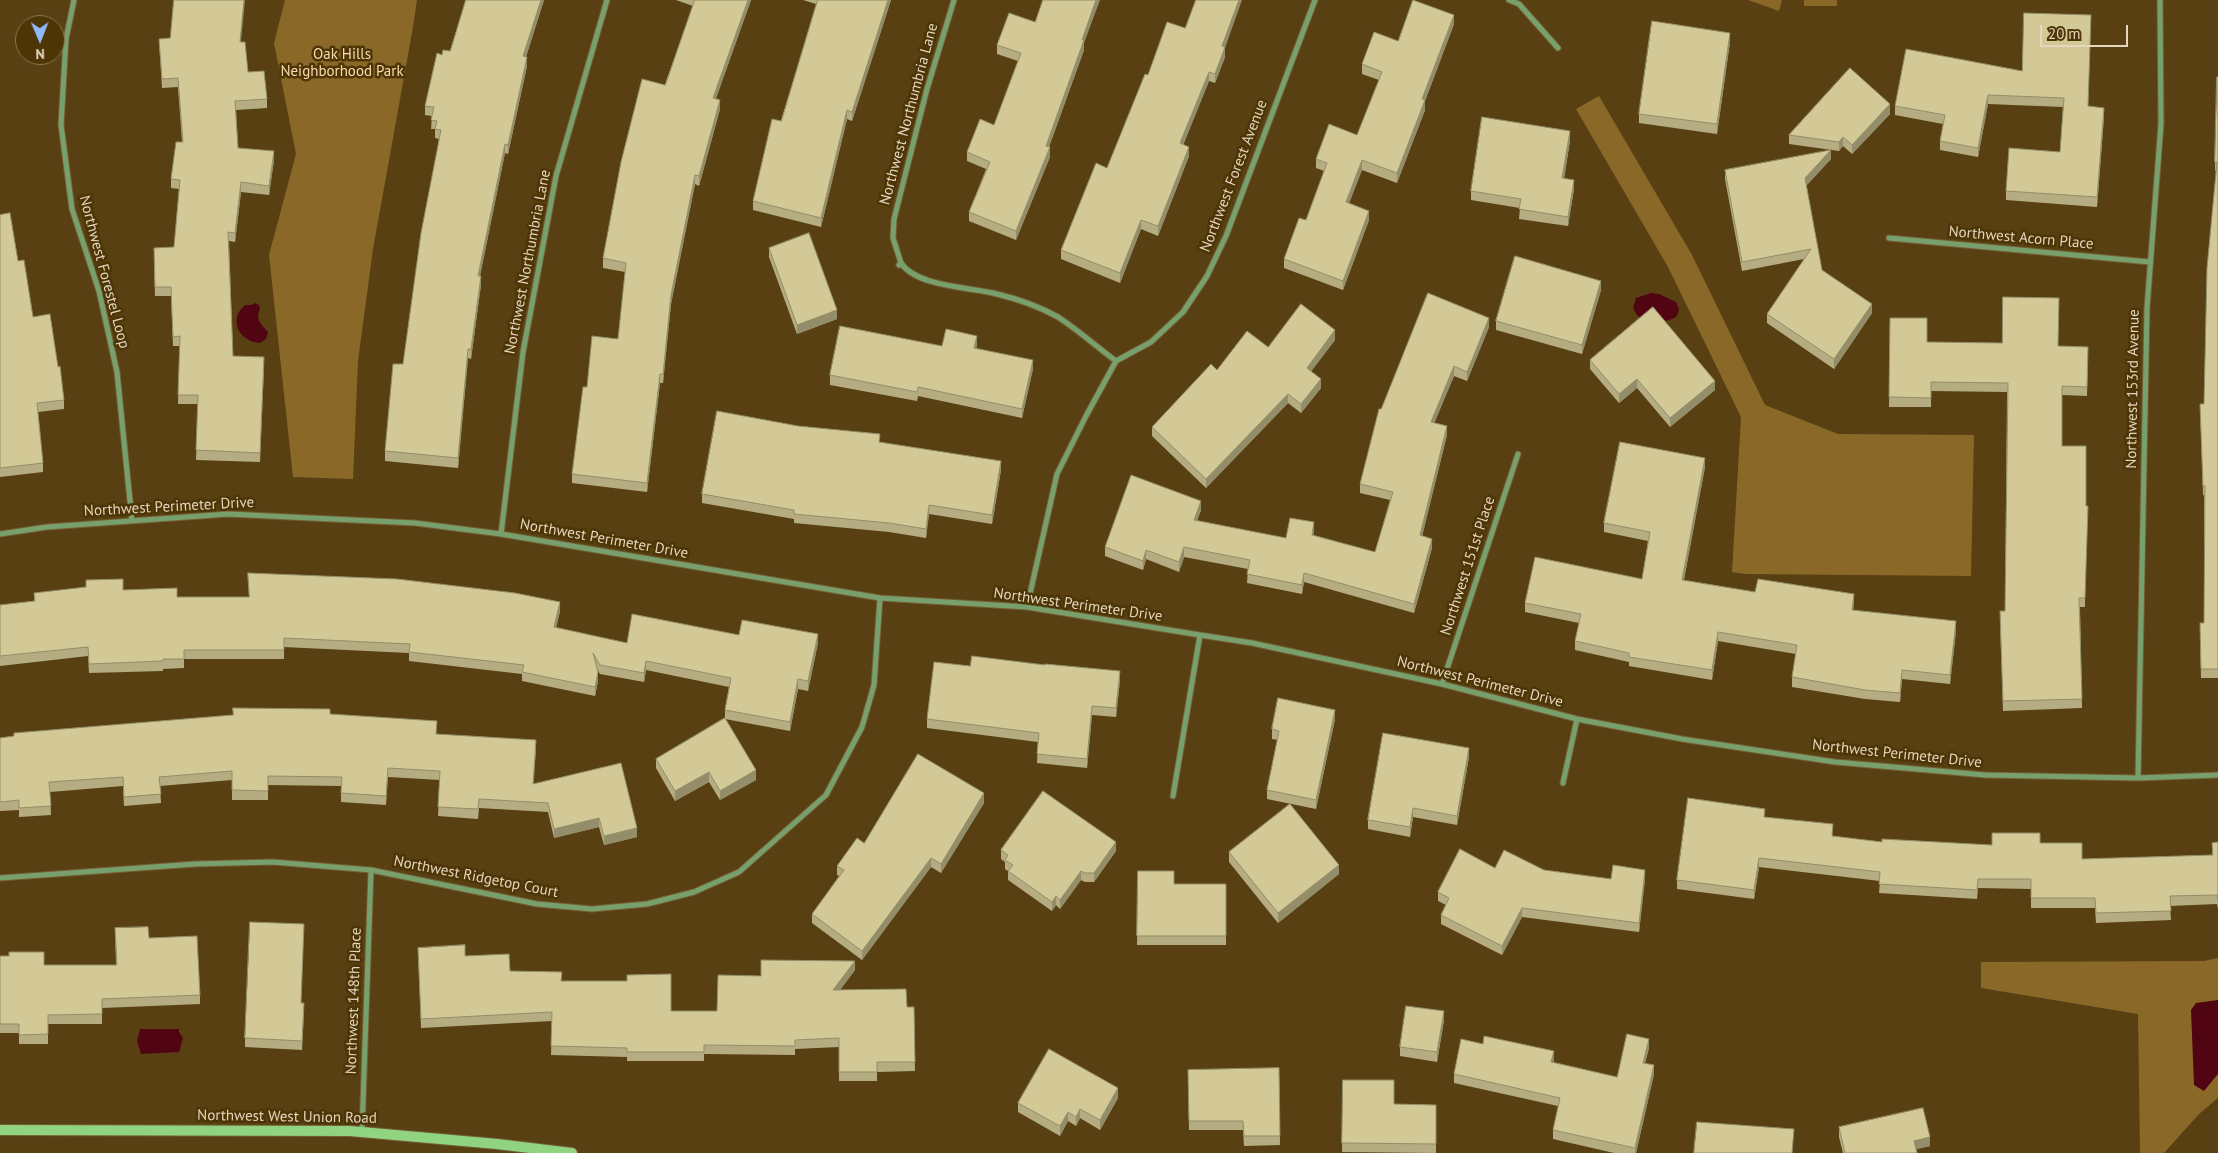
<!DOCTYPE html>
<style>
body{margin:0}
#map{position:relative;width:2218px;height:1153px;overflow:hidden;background:#584013;font-family:"PT Sans",sans-serif}
canvas{display:block}
.north{position:absolute;left:15px;top:15px;width:50px;height:50px;box-sizing:border-box;background:#4d3505;border:1px solid #89754f;border-radius:50%;rotate:179deg;font-size:14px;font-weight:700;line-height:20px;text-align:center;color:#e4d6bf}
.north::after{content:'';display:block;margin:auto;width:18px;height:22px;background:#8eb9fd;clip-path:polygon(50% 0,100% 100%,50% 72%,0 100%)}
.scale{position:absolute;left:2040px;top:25px;width:88px;height:22px;box-sizing:border-box;border:2px solid #e4d6bf;border-top:0;padding-left:6px;font-size:15px;line-height:18px;white-space:nowrap;color:#e4d6bf;-webkit-text-stroke:4px #4d3505;paint-order:stroke}
</style>
<div id="map">
<canvas width="2218" height="1153"></canvas>
<div class="north">N</div>
<div class="scale">20 m</div>
</div>
<script>
const c = document.querySelector('canvas').getContext('2d');
c.lineJoin = 'round';
function fillPath(path, color) { c.fillStyle = color; c.fill(path, 'evenodd'); }
function strokePath(path, color, width, dash) { c.strokeStyle = color; c.lineWidth = width; c.lineCap = dash ? 'butt' : 'round'; c.setLineDash(dash || []); c.stroke(path); }
function drawText(font, color, halo, rows, align = 'center') {
  c.font = font + ' "PT Sans",sans-serif'; c.lineWidth = 5; c.setLineDash([]); c.textBaseline = 'middle'; c.strokeStyle = halo; c.fillStyle = color; for (const [text, x, y, turn = 0] of rows) {
    c.save(); c.translate(x, y); c.rotate((+turn || 0) * Math.PI / 180); c.textAlign = isNaN(turn) ? turn : align; if (halo) c.strokeText(text, 0, 0); c.fillText(text, 0, 0); c.restore();
  }
}
const green = new Path2D(`
 M285 0H417L413 27 373 249 358 361 353 479 293 477 269 255 296 154 274 43Z
 M1748 0H1782L1779 11Z
 M1804 0H1837V6H1804Z
 M1599 96 1692 255 1765 405 1838 434 1974 435 1971 576 1745 574 1732 572 1741 417 1668 267 1576 109Z
 M2218 958V1098L2199 1114 2164 1153H2140L2138 1014 1981 988V962L2204 961Z`);
const water = new Path2D(`
 M1651 293 1659 294 1676 302 1679 309 1677 316C1670 323 1650 322 1641 318 1637 316 1635 312 1633 308L1636 298Z
 M255 303 259 305 260 309C255 319 261 324 268 332L266 339 260 343C240 342 227 320 245 305H251Z
 M2218 1000V1074L2204 1091 2194 1085 2191 1010 2196 1003Z
 M140 1029H179V1032L183 1038 179 1052 141 1054 137 1041Z`);
const street = new Path2D(`
 M74 0 66 39 61 125 72 209 99 291 117 372 132 521
 M1509 0 1519 4 1558 48
 M1889 238 2150 262
 M901 263 893 238 894 219 927 89 954 0
 M899 265 901 263C917 287 970 287 997 294 1018 299 1040 307 1058 317 1078 330 1097 347 1116 361
 M0 534 47 527 228 514 415 523 501 534 880 598 1027 607 1200 635 1252 643 1442 684 1577 719 1682 739 1835 762 1985 775 2138 778 2218 775
 M501 534 523 352 556 176 607 0
 M1027 607 1057 474 1086 416 1116 361 1151 342 1183 312 1207 276 1226 236 1315 0
 M1442 684 1518 454
 M2138 778 2147 308 2161 124 2160 0
 M1563 783 1577 719
 M1173 796 1200 635
 M0 878 195 864 273 862 371 870 537 904 592 909 647 904 694 892 739 872 826 795 862 727 874 685 880 598
 M362 1132 371 870`);
const secondary = new Path2D(`
 M0 1130 350 1131 497 1144 572 1153`);
const wall = new Path2D(`
 M466 0H544L526 57 527 66 508 154 505 153 480 276 481 285 471 359 468 358 458 468 385 461V451L403 364 439 139 435 138V129H431L432 116 425 115V106L442 55 450 51Z
 M676 0H751L716 98 720 109 699 186 695 184 671 304 663 383H660L647 492 572 483V474L587 387 618 339 625 272 603 268V258L693 6Z
 M803 0H891L852 121 847 119 821 227 753 210V201L781 121 816 4Z
 M1454 24 1425 101V110L1397 183 1362 170 1349 203 1369 220 1343 290 1284 268V259L1306 220 1324 171 1316 168V159L1357 135 1379 80 1362 74V64L1398 41Z
 M159 39 241 42 248 72 267 99V108L236 110 238 148 274 160 269 195 241 192 235 242 229 241 233 356 264 367 260 462 196 460 198 404H178L180 346H173L171 296H155L154 257 174 247 179 189 171 188V179L182 142 178 87 162 88Z
 M1730 42 1717 134 1639 123V114Z
 M1084 43V50L1049 147 1050 157 1016 240 969 221V212L986 169 967 161V152L994 125 1018 61 997 54V45Z
 M1225 48V57L1215 83 1209 81 1183 145 1189 156 1158 236 1141 229 1120 283 1061 259V250L1107 168 1148 75Z
 M2022 71 2088 106 2104 117 2097 207 2006 200V191L2060 152 2063 107 1988 104 1978 157 1940 150V141L1943 124 1895 115V106Z
 M2218 77V678H2201L2200 623H2204V495H2203L2200 404H2204L2216 171H2215V162Z
 M1890 114 1852 154 1843 146 1839 151 1789 144V135Z
 M1570 141 1564 179 1574 189 1568 226 1519 219 1520 208 1471 200V191Z
 M1831 159 1806 186 1822 270 1872 313 1834 369 1767 323V314L1804 259 1742 271 1725 179V170Z
 M0 215 18 261 33 317 58 367 64 400V409L38 412 43 463V472L0 477Z
 M769 248 837 319 797 334 769 257Z
 M1601 290 1582 354 1496 330V321Z
 M1890 318 1927 342 2088 347 2087 396 2062 395V446H2086L2085 607H2080L2082 708 2003 711 2000 621 2005 611 2007 392 1931 391V407H1889Z
 M1489 327 1467 381 1454 376 1434 423 1447 435 1422 536 1432 548 1414 613 1304 582 1302 594 1247 583 1248 569 1184 557 1179 572 1146 559 1143 570 1105 556V547L1201 510 1197 521 1286 538 1314 532 1313 535 1375 552 1390 500 1360 493V484L1381 409Z
 M1335 340 1311 371 1321 388 1301 413 1288 403 1206 488 1152 436V427L1217 370 1268 347Z
 M977 345 976 348 1033 369 1022 418 918 396 917 401 830 385V375L942 346Z
 M1590 360 1715 390 1670 427 1637 388 1619 403 1590 369Z
 M880 442 1001 470 992 524 929 514 926 538 889 532 794 523V519L702 503V494Z
 M1705 467 1684 580 1755 592 1854 603 1853 610 1956 631 1950 684 1902 679 1900 702 1865 699 1792 687V677L1796 654 1718 641 1712 680 1629 666V662L1575 650V641L1579 623 1525 612V603L1642 579 1648 541 1604 532V523Z
 M123 590 177 597 560 611 556 628 627 643 739 635 818 643 808 691 798 689 790 731 725 719 756 780 720 800 709 782 675 801 656 768V759L725 719V710L729 687 646 670 644 682 600 674 597 669 598 681 595 696 522 681V674L409 661V653L284 647V659H184V668L163 669V671L89 673 88 656 0 666V605L34 601V593Z
 M970 666 1120 680 1116 717 1092 715 1087 768 1037 763 1038 742 927 728V719Z
 M330 714 437 734 536 749 533 784 637 837 604 845 599 827 554 838 548 812 479 808 478 819 438 816 440 780 388 777 386 805 341 802V786L268 785V800H232V780L160 786 161 803 124 806 123 786 50 792 51 815 19 817V810L0 811V738Z
 M1335 719 1316 809 1267 799V790L1278 740 1272 739V729Z
 M1469 757 1457 825 1413 817 1410 837 1368 829V820Z
 M984 803 941 873 931 867 862 960 812 923V914L839 876 837 875V866L864 843Z
 M1765 817 1833 836 1882 842 1992 845 2040 843 2082 859 2212 855V843L2218 842V909L2217 904 2170 906 2171 920 2096 923 2095 908H2031V889L1978 888 1977 899 1879 893 1880 881 1759 867 1754 899 1677 889V880Z
 M1001 850 1116 851 1094 882H1085L1081 880 1060 909 1056 905 1052 911 1008 880V871L1005 869V862L1001 859Z
 M1229 852 1339 874 1278 923 1229 862Z
 M1495 868 1544 870 1611 879H1645L1639 932 1522 917 1502 955 1441 924V915L1446 905 1438 901V892Z
 M1138 871 1174 884H1226V945H1137Z
 M115 928 149 938 200 995V1004L102 1008V1024H48V1044H19V1033H0V956L44 965H116Z
 M418 948 465 956 510 971 562 981 671 1011H717L761 976 855 970 840 990 907 1007H914L915 1071 877 1072V1081H839V1047L795 1049V1055L704 1054V1061H627V1057L551 1055 552 1021 421 1028Z
 M302 1003 304 1012 302 1050 245 1047V1038Z
 M1444 1020 1437 1062 1400 1056V1047Z
 M1483 1044 1554 1060 1553 1062 1617 1077 1649 1048 1645 1063 1654 1074 1636 1153H1614L1553 1139V1130L1558 1106 1454 1083V1074Z
 M1279 1068 1280 1145 1244 1146 1243 1130H1189L1188 1070Z
 M1343 1080 1394 1104 1436 1105V1153L1342 1152Z
 M1118 1098 1100 1130 1080 1118 1076 1126 1068 1121 1060 1136 1018 1112V1103Z
 M1839 1127 1930 1146 1916 1149 1917 1153H1843L1839 1137Z`);
const shadedWall = new Path2D(`
 M244 0H245L240 51V42Z
 M541 0H544L523 66V56Z
 M748 0H751L713 107V98Z
 M888 0H891L852 121V112Z
 M1096 0H1100L1084 43V50L1046 155V146Z
 M1239 0H1242L1225 48V57L1215 83V74L1222 46Z
 M1454 15V24L1425 101V110L1397 183V173L1422 99Z
 M1730 33V42L1717 134V124Z
 M527 57V66L508 154V145Z
 M1209 72V81L1180 153V143Z
 M1988 95V104L1978 157V148Z
 M720 100V109L699 186V176Z
 M1890 104V114L1852 154V145Z
 M2104 108V117L2097 207V197Z
 M847 110V119L821 227V218Z
 M1570 131V141L1562 188V178Z
 M1843 137V146L1839 151V142Z
 M505 144V153L478 285V276Z
 M1050 147V157L1016 240V231Z
 M1189 147V156L1158 236V226Z
 M1831 150V159L1805 187V178Z
 M274 151V160L269 195V186Z
 M1362 160V170L1346 211V202Z
 M695 175V184L671 304 663 383V374L671 295Z
 M1574 180V189L1568 226V217Z
 M241 182V192L235 242V233Z
 M1369 211V220L1343 290V281Z
 M1141 220V229L1120 283V273Z
 M481 276V285L471 359V349Z
 M1601 281V290L1582 354V345Z
 M1872 304V313L1834 369V359Z
 M837 310V319L797 334V325Z
 M1489 318V327L1467 381V372Z
 M1335 330V340L1307 377V368Z
 M977 336V345L974 357V348Z
 M468 349V358L458 468V458Z
 M1033 360V369L1022 418V409Z
 M1454 366V376L1431 431V422Z
 M660 374V383L647 492V483Z
 M1321 379V388L1301 413V404Z
 M1637 379V388L1619 403V394Z
 M1715 381V390L1670 427V418Z
 M1288 394V403L1206 488V479Z
 M1447 426V435L1420 545V535Z
 M1705 458V467L1682 589V580Z
 M1001 461V470L992 524V515Z
 M1201 501V510L1194 529V520Z
 M929 505V514L926 538V529Z
 M1314 522V532L1312 544V535Z
 M1432 539V548L1414 613V604Z
 M1184 547V557L1179 572V562Z
 M1146 550V559L1143 570V561Z
 M1304 573V582L1302 594V585Z
 M1854 594V603L1852 619V610Z
 M560 602V611L554 637V627Z
 M1956 621V631L1950 684V675Z
 M1718 632V641L1712 680V670Z
 M818 634V643L808 691V681Z
 M646 661V670L644 682V673Z
 M1902 670V679L1900 702V693Z
 M1120 671V680L1116 717V708Z
 M598 672V681L595 696V687Z
 M798 679V689L790 731V722Z
 M1092 706V715L1087 768V759Z
 M1335 710V719L1316 809V800Z
 M536 740V749L533 794V784Z
 M1469 748V757L1457 825V816Z
 M756 770V780L720 800V791Z
 M709 772V782L675 801V791Z
 M984 793V803L941 873V864Z
 M1413 808V817L1410 837V827Z
 M599 818V827L554 838V829Z
 M637 828V837L604 845V836Z
 M1116 842V851L1094 882V873Z
 M931 858V867L862 960V951Z
 M1759 858V867L1754 899V890Z
 M1339 865V874L1278 923V913Z
 M1645 870V879L1639 932V923Z
 M1081 871V880L1060 909V900Z
 M1056 896V905L1052 911V902Z
 M1522 908V917L1502 955V946Z
 M855 961V970L833 999V990Z
 M1444 1011V1020L1437 1062V1052Z
 M1649 1039V1048L1643 1072V1063Z
 M1554 1051V1060L1551 1071V1062Z
 M1654 1065V1074L1636 1153H1635V1148Z
 M1118 1088V1098L1100 1130V1120Z
 M1080 1109V1118L1076 1126V1117Z
 M1068 1112V1121L1060 1136V1126Z
 M1930 1137V1146L1914 1150V1141Z`);
const building = new Path2D(`
 M174 0H244L240 42H245L248 72 264 71 267 99 235 101 238 148 274 151 269 186 241 182 235 233 228 232 233 356 264 357 260 453 196 450 198 395H178L180 336 173 337 171 287H155L154 248 174 247 180 180 171 179 176 142H183L178 78 162 79 159 39 170 38Z
 M466 0H541L523 56 527 57 508 145 505 144 478 276H481L471 349H468L458 458 385 451 393 364H403L421 233 441 130 435 129 437 121 431 120 434 107 425 106 437 53 442 55 443 50 450 51Z
 M695 0H748L713 98 720 100 699 176 695 175 671 295 663 374H660L647 483 572 474 583 387H587L592 336 618 339 626 263 603 258 621 162 642 79 665 85Z
 M818 0H888L852 112 847 110 821 218 753 201 772 119 781 121Z
 M1043 0H1096L1082 40H1084L1046 146 1050 147 1016 231 969 212 990 162 967 152 980 119 994 125 1021 53 997 45 1009 13 1035 22Z
 M1196 0H1239L1222 46 1225 47 1215 74 1209 72 1180 143 1189 147 1158 226 1141 220 1120 273 1061 250 1096 163 1107 168 1145 74 1148 75 1167 22 1185 28Z
 M1413 0 1454 15 1422 99 1425 100 1397 173 1362 160 1346 202 1369 211 1343 281 1284 259 1299 218 1306 220 1327 163 1316 159 1329 124 1357 135 1382 72 1362 64 1374 32 1398 41Z
 M2024 13 2091 15 2088 106 2104 108 2097 197 2006 191 2009 148 2060 152 2064 98 1988 95 1978 148 1940 141 1945 115 1895 106 1906 49 2022 71Z
 M1652 21 1730 33 1717 124 1639 114Z
 M1850 68 1890 104 1852 145 1843 137 1839 142 1789 135Z
 M2217 77H2218V669H2201L2200 623H2204L2205 486H2203L2200 404H2204L2207 268 2217 162H2215Z
 M1482 117 1570 131 1562 178 1574 180 1568 217 1519 209 1521 199 1471 191Z
 M1831 150 1805 178 1822 270 1872 304 1834 359 1767 314 1811 249 1742 262 1725 170Z
 M10 213 18 261 24 260 33 317 50 314 58 367 60 366 64 400 37 403 43 463 0 468V215Z
 M809 233 837 310 797 325 769 248Z
 M1515 256 1601 281 1582 345 1496 321Z
 M1428 293 1489 318 1467 372 1454 366 1431 422 1447 426 1420 535 1432 539 1414 604 1304 573 1302 585 1247 574 1250 560 1184 547 1179 562 1146 550 1143 561 1105 547 1131 475 1201 501 1194 520 1286 538 1290 518 1314 522 1312 535 1375 552 1393 492 1360 484 1379 409H1381Z
 M2003 297 2059 298 2058 346 2088 347 2087 387 2062 386V446H2086V506H2088L2085 598H2079L2082 699 2003 701 2000 611H2005L2008 383 1931 382V398L1889 397 1890 318H1927V342L2002 343Z
 M1301 304 1335 330 1307 368 1321 379 1301 404 1288 394 1206 479 1152 427 1211 364 1217 370 1247 331 1268 347Z
 M1653 307 1715 381 1670 418 1637 379 1619 394 1590 360Z
 M840 326 942 346 946 329 977 336 974 348 1033 360 1022 409 918 387 917 392 830 375Z
 M717 411 798 426 880 434 879 442 1001 461 992 515 929 505 926 529 889 523 794 514V510L702 494Z
 M1620 442 1705 458 1682 580 1755 592 1758 579 1854 594 1852 610 1956 621 1950 675 1902 670 1900 693 1865 690 1792 677 1797 645 1718 632 1712 670 1629 657V653L1575 641 1581 614 1525 603 1535 557 1642 579 1650 532 1604 523Z
 M248 573 397 579 515 593 560 602 554 627 627 643 632 614 739 635 742 620 818 634 808 681 798 679 790 722 725 710 731 678 646 661 644 673 600 665 593 653 598 672 595 687 522 672 524 665 409 652 410 644 284 638V650H184V659H163V661L89 664 88 647 0 656V605L35 601 34 593 86 587V580L123 579V590L177 588V597H249Z
 M972 656 1045 665V664L1120 671 1116 708 1092 706 1087 759 1037 754 1039 733 927 719 934 662 970 666Z
 M1278 698 1335 710 1316 800 1267 790 1279 731 1272 729Z
 M233 708 330 709V714L437 721 436 734 536 740 533 784 621 763 637 828 604 836 599 818 554 829 548 803 479 799 478 809 438 807 440 771 388 768 386 796 341 793 342 777 268 776V791L232 790V771L159 777 161 794 124 797 123 777 49 782 51 806 19 808V800L0 802V738L14 736V733L233 715Z
 M725 718 756 770 720 791 709 772 675 791 656 759Z
 M1383 733 1469 748 1457 816 1413 808 1410 827 1368 820Z
 M918 754 984 793 941 864 931 858 862 951 812 914 844 870 837 866 857 838 864 843Z
 M1043 791 1116 842 1094 873H1085L1081 871 1060 900 1056 896 1052 902 1008 871 1013 865 1005 860 1008 855 1001 850Z
 M1688 798 1765 809 1764 817 1833 824 1832 836 1882 842V839L1992 845V833H2040V843H2082V859L2213 855 2212 843 2218 842V900L2217 895 2170 896 2171 911 2096 913 2095 898H2031V879H1978L1977 890 1879 884 1880 872 1759 858 1754 890 1677 880Z
 M1290 804 1339 865 1278 913 1229 852Z
 M1460 849 1495 868 1504 850 1544 870 1611 879 1613 865 1645 870 1639 923 1522 908 1502 946 1441 915 1449 898 1438 892Z
 M1138 871H1174V884H1226V936H1137Z
 M250 922 304 924 301 1003H304L302 1041 245 1038Z
 M148 927 149 938 197 936 200 995 102 999V1014L48 1015V1034L19 1035V1024H0V956H9V952H44V965H117L115 928Z
 M465 945V956L509 954 510 971 562 972 561 981H627V975L671 974V1011H717L718 975 761 976V960L855 961 833 990 906 989 907 1007H914L915 1062H877V1072H839V1038L795 1040V1046L704 1045V1052H627V1048L551 1046 552 1012 421 1019 418 948Z
 M1406 1006 1444 1011 1437 1052 1400 1047Z
 M1627 1034 1649 1039 1643 1063 1654 1065 1635 1148 1553 1130 1560 1098 1454 1074 1461 1039 1483 1044 1484 1036 1554 1051 1551 1062 1617 1077Z
 M1049 1049 1118 1088 1100 1120 1080 1109 1076 1117 1068 1112 1060 1126 1018 1103Z
 M1279 1068 1280 1136H1244L1243 1121H1189L1188 1070Z
 M1343 1080H1394V1104L1436 1105V1144L1342 1143Z
 M1923 1108 1930 1137 1914 1141 1917 1153H1845L1839 1127Z
 M1697 1122 1794 1129 1792 1153H1694Z`);
const parkNames = [
 ["Oak Hills",342,55],
 ["Neighborhood Park",342,72]
];
const streetNames = [
 ["Northwest Northumbria Lane",909,114,-75],
 ["Northwest Forest Avenue",1234,176,-69],
 ["Northwest Acorn Place",2021,238,5],
 ["Northwest Northumbria Lane",528,262,-79],
 ["Northwest Forestel Loop",104,272,75],
 ["Northwest 153rd Avenue",2133,389,-89],
 ["Northwest Perimeter Drive",169,507,-3],
 ["Northwest Perimeter Drive",604,539,10],
 ["Northwest 151st Place",1468,566,-72],
 ["Northwest Perimeter Drive",1078,605,8],
 ["Northwest Perimeter Drive",1480,682,14],
 ["Northwest Perimeter Drive",1897,754,6],
 ["Northwest Ridgetop Court",476,877,11],
 ["Northwest 148th Place",354,1001,-88],
 ["Northwest West Union Road",287,1117,1]
];
fillPath(green, '#8a6828');
fillPath(water, '#510412');
strokePath(street, '#745e35', 7);
strokePath(secondary, '#745e35', 12);
strokePath(street, '#77a06d', 5);
strokePath(secondary, '#90d380', 10);
fillPath(wall, '#b5ad81');
fillPath(shadedWall, '#938d69');
fillPath(building, '#d2c996');
strokePath(building, '#938d69', 1);
drawText('15px', '#f8dcb0', '#4d3505', parkNames);
drawText('15px', '#e4d6bf', '#4d3505', streetNames);
</script>
